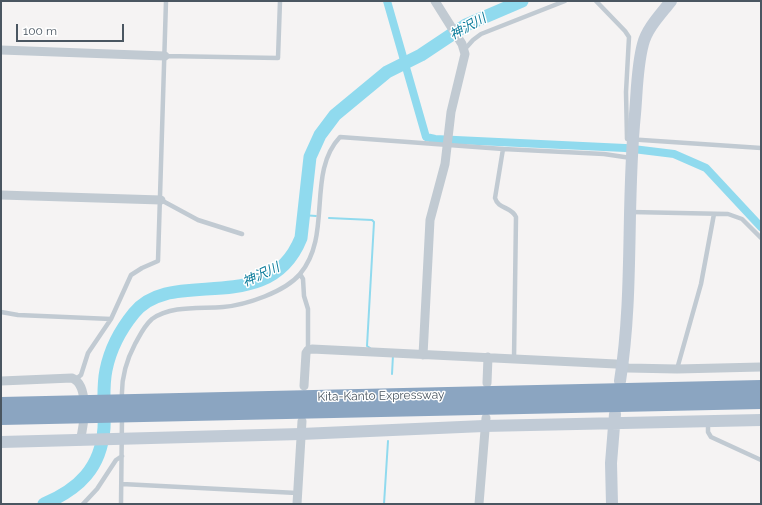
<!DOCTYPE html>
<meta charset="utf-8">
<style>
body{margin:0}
#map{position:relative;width:762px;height:505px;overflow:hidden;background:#f5f3f3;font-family:Raleway,sans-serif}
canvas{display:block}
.frame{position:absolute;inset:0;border:2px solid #4a5661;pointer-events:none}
.scale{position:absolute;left:16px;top:24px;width:108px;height:18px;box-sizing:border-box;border:2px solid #4a5661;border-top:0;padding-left:5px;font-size:12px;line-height:14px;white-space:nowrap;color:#4a5661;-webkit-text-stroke:3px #fff;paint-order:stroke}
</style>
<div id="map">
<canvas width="762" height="505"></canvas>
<div class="frame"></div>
<div class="scale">100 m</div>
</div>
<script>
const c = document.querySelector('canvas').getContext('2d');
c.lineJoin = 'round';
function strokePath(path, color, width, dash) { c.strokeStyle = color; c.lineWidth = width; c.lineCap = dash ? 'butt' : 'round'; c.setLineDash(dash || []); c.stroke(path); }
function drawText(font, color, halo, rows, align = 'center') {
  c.font = font + ' Raleway,"Noto Sans JP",sans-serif'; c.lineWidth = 3; c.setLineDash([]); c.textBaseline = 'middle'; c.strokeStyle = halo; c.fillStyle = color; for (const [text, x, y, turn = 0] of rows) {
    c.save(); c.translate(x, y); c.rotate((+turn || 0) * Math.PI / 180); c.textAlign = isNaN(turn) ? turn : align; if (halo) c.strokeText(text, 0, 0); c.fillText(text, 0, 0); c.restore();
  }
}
const stream = new Path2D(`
 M302 215 316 216
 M329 218 372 220 374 222 367 346 370 348
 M392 374 393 355
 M384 504 388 441`);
const canal = new Path2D(`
 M387 1 426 137 435 139 625 148 674 154 706 168 761 227`);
const river = new Path2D(`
 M44 504C79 489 101 468 104 428 105 409 102 389 106 370 110 350 121 329 134 313 172 265 268 320 301 238L310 157 320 135 335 115 387 72 421 55 466 25 522 1`);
const lane = new Path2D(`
 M596 1 625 31 629 37 626 92 627 139 761 148
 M465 49 473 40 481 34 565 1
 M165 56 278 58 280 1
 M503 149 495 198C498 209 512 207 516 217L514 359
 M161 200 198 220 242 234
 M631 212 728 214 742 219 761 238
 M300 274 303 279 304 296 308 309V350
 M1 312 18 315 111 319
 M677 369 701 284 714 214
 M76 379 81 375 88 353 111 319 131 275 142 268 158 261 166 1
 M122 399C121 380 126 361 135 344 140 335 144 326 152 319 172 305 200 309 223 307 246 305 285 292 300 274 333 235 306 173 340 137L503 149 604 154 631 158
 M708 423V432L711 437 761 460
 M122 484 297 493
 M83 504 97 489 116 460 122 456
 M121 504 122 417`);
const street = new Path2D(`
 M1 50 165 56
 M1 195 161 200
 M423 355 430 220 445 164 451 112 465 54 462 44 435 1
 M1 381 72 378C90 385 84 425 80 441
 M487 383 488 357
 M304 386 306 353 308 350 312 349 616 364 628 368 677 369 761 367
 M297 504 302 421
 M479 504 486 418`);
const secondary = new Path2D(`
 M620 381C634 293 626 202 635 114 637 91 637 66 643 44 647 28 661 14 671 1
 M1 442 301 434 484 426 761 420
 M612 504 611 463 615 414`);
const highway = new Path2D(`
 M1 405 761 388
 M1 417 761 401`);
const streetNames = [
 ["Kita-Kanto Expressway",381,396,-1]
];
const waterNames = [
 ["神沢川",468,27,-29],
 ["神沢川",261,275,-25]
];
strokePath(stream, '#90daee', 2);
strokePath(canal, '#90daee', 8);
strokePath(river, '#90daee', 13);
strokePath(lane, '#c1cad2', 4.5);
strokePath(street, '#c1cad2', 9);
strokePath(secondary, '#c1cbd6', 12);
strokePath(highway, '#8ba5c1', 16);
drawText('12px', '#4a5661', '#fff', streetNames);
drawText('italic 13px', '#0c7c9b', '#fff', waterNames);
</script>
